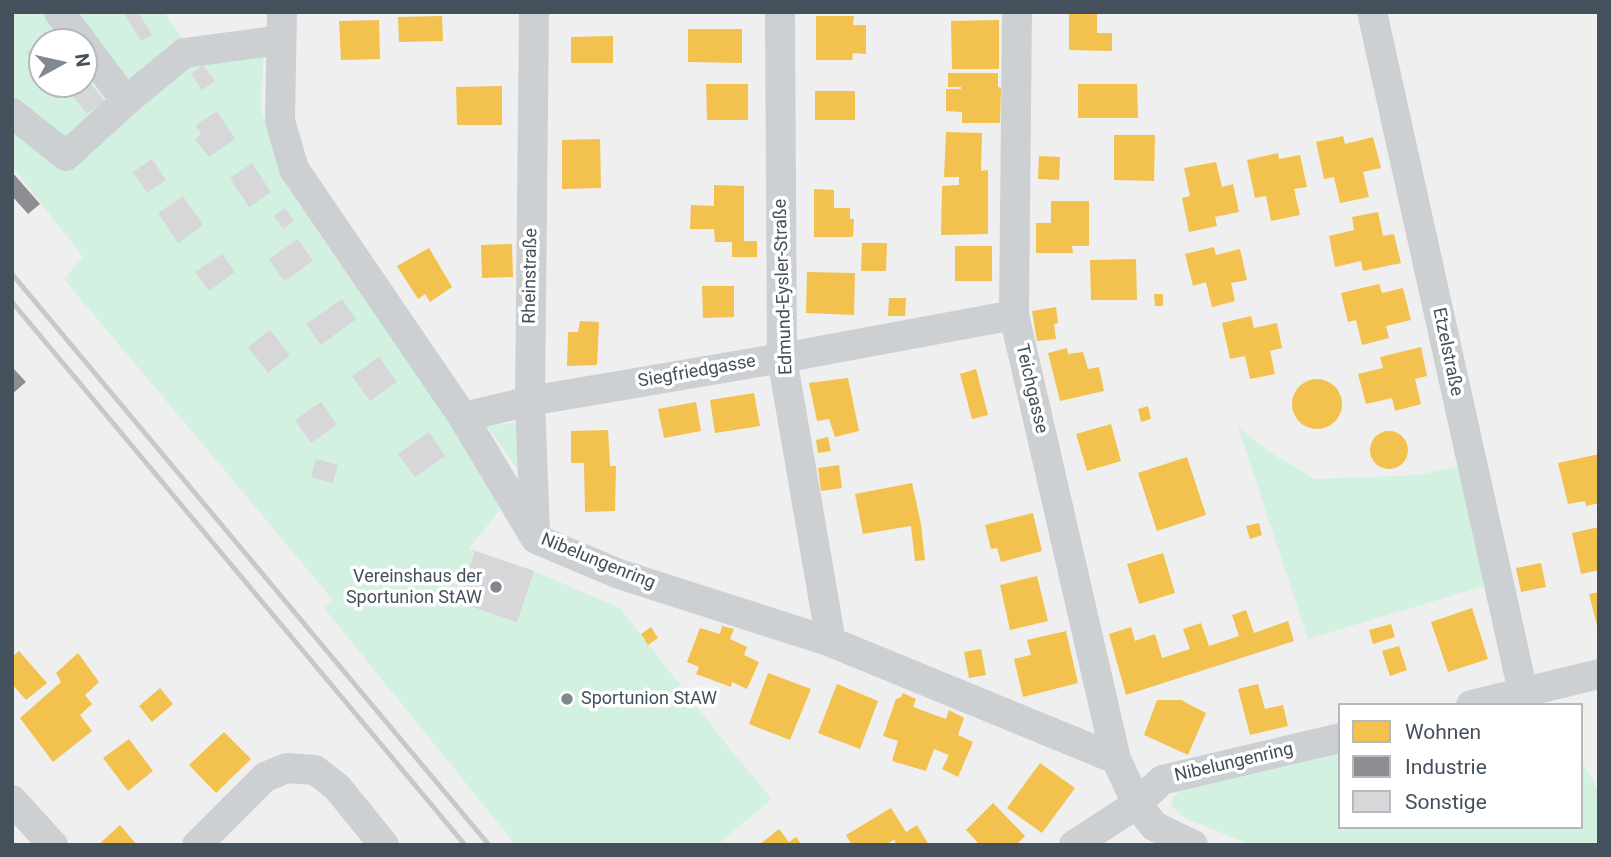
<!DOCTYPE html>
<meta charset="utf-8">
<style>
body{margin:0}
#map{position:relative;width:1611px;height:857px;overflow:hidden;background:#f0efef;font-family:Roboto,sans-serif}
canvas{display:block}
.frame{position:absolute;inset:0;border:14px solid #45505d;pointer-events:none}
.legend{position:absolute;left:1338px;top:703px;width:245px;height:126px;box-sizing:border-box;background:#fff;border:2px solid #b5b9be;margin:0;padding:9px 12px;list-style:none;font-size:21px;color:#45505d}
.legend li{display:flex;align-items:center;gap:14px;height:35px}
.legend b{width:35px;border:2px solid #b5b9be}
.north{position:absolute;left:28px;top:28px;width:70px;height:70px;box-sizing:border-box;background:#fff;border:2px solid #b5b9be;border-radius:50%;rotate:82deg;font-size:19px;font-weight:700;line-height:28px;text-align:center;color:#45505d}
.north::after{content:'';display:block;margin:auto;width:24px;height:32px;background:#818890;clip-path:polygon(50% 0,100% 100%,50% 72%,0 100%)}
</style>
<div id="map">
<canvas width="1611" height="857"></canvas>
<div class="frame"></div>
<ul class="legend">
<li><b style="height:19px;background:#f2c14e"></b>Wohnen</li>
<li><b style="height:19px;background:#8d8d92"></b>Industrie</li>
<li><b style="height:19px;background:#d7d7d9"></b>Sonstige</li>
</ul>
<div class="north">N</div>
</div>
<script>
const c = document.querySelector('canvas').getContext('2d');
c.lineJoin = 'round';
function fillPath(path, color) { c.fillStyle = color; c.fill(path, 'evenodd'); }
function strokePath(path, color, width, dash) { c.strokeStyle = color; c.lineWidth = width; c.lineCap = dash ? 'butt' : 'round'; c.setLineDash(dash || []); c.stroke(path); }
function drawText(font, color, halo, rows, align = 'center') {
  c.font = font + ' Roboto,sans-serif'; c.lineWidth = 7; c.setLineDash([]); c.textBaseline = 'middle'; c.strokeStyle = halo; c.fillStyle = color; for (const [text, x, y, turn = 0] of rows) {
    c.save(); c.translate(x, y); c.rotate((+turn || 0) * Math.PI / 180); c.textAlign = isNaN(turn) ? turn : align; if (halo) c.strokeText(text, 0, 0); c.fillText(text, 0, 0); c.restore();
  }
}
const green = new Path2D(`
 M12 12H164L192 52 264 49 261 109 282 163 505 504 469 548 534 571 620 608 734 754 772 799 717 845H516L324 608 333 600 64 279 83 257 12 166ZM42 42H84V84H42Z
 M520 422 521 475 487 426Z
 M1238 427 1271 453 1315 479 1419 475 1463 465 1488 585 1308 639Z
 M1340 753V827H1581V760L1599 792V845H1251L1185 818 1171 806 1173 796 1181 791Z`);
const homes = new Path2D(`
 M1069 12H1097V33H1112V51L1069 50Z
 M442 16 443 41 399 42 398 17Z
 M816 16H854L853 25H866V54L853 53 852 60H816Z
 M379 20 380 59 341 60 339 21Z
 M999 20V69H952L951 21Z
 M688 29H742V63L688 62Z
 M613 36V63H571V37Z
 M948 73H998V87L1001 88 1000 123H962V112L946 111V89H961V87H948Z
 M706 84H748V120H707Z
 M1078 84H1137L1138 118H1078Z
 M502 86V125H457L456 87Z
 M815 91H855V120H815Z
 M946 132 982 133 981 171 988 170V234L941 235 942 186 959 185V177H944Z
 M1114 135H1155L1154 181 1114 180Z
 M1343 136 1345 144 1373 137 1381 168 1363 172 1369 197 1340 203 1334 177 1324 179 1316 142Z
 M600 139 601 188 562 189V140Z
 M1278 153 1279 159 1300 155 1307 187 1294 189 1300 215 1271 221 1266 196 1255 198 1247 160Z
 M1039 156 1060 157 1059 180 1038 179Z
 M1216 162 1222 187 1233 184 1239 212 1215 217 1217 226 1189 232 1182 198 1190 196 1184 168Z
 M714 185 744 186V241H757V257H732V242H715L714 229H690L691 205 714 206Z
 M814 189 834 190V208H850V219H854L853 237H814Z
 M1051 201H1089V246H1072L1073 253H1036V223H1051Z
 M1378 212 1383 236 1394 234 1401 263 1363 271 1361 261 1335 267 1329 236 1354 230 1352 217Z
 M862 243H887L886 271H861Z
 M512 244 513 277 482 278 481 245Z
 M955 246H992V281H955Z
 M1214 247 1216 255 1240 249 1247 280 1231 283 1235 301 1212 307 1206 282 1193 286 1185 254Z
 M429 248 452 287 430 302 425 294 418 299 397 266Z
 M1136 259 1137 300H1091L1090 260Z
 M807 272 855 273 854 315 806 313Z
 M1379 284 1382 293 1403 288 1411 320 1386 326 1389 338 1362 345 1356 320 1348 322 1341 293Z
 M702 286H734V317L703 318Z
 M1154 294H1163V306H1155Z
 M889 298H906L905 316H888Z
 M1056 307 1058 323 1054 324 1056 339 1037 341 1032 311Z
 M1251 316 1254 328 1277 323 1282 348 1270 351 1275 374 1250 379 1245 356 1230 359 1222 323Z
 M580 321 599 322 597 365 567 366 568 332H578Z
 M1421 347 1427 376 1415 379 1421 404 1395 411 1392 398 1366 404 1358 374 1383 368 1380 357Z
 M1067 348 1068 354 1083 352 1088 369 1099 367 1104 391 1060 401 1048 353Z
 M976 369 988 415 972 419 960 374Z
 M848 378 859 431 835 437 829 419 817 421 809 383Z
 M1292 404a25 25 0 1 1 50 0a25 25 0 1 1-50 0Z
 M754 393 760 426 715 433 710 400Z
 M696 402 701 431 664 438 658 409Z
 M1148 406 1151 419 1141 422 1138 409Z
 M1111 424 1121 461 1087 471 1076 434Z
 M608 430 610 466H616L615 511 585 512 584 463H571V431Z
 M1370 450a19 19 0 1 1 38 0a19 19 0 1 1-38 0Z
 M828 437 831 451 818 453 816 440Z
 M1599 454V503L1586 506 1585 501 1568 504 1558 463Z
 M1187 457 1206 515 1157 531 1138 473Z
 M839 465 842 488 821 491 818 468Z
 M912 483 921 524 925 560 915 561 911 526 863 534 855 494Z
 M1033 513 1042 551 1001 562 997 548 991 549 985 525Z
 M1259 523 1262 535 1250 539 1246 526Z
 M1599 527V570L1581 574 1572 533Z
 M1163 553 1175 593 1139 604 1127 564Z
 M1541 563 1546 587 1521 592 1516 568Z
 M1037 576 1048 621 1010 630 1000 585Z
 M1599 592V629H1598L1589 594Z
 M1472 608 1488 659 1448 672 1431 622Z
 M1246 610 1254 633 1288 621 1294 641 1126 695 1109 634 1131 627 1135 641 1155 634 1162 658 1190 649 1183 629 1201 623 1209 646 1239 636 1232 615Z
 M1391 624 1395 637 1373 644 1369 630Z
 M722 626 734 629 730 639 747 647 744 655 759 662 747 689 732 682 731 687 696 674 699 667 687 662 700 628 720 634Z
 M651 627 658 638 648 645 641 634Z
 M1066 631 1078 683 1023 697 1014 659 1031 655 1027 640Z
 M1399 646 1407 670 1390 676 1382 651Z
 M981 649 986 675 969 678 964 652Z
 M19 651 47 683 26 700 12 684V657Z
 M78 653 99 682 85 695 92 704 80 715 92 731 53 762 20 718 61 682 56 673Z
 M768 673 811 689 790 740 749 724Z
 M837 684 878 701 860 749 818 733Z
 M1258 684 1265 709 1283 705 1288 726 1250 735 1238 689Z
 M160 688 173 704 152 722 139 706Z
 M903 693 916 699 913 707 946 719 949 710 964 718 958 735 973 742 958 777 942 769 949 755 934 749 926 771 892 761 898 741 883 736 896 699 900 698Z
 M1157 700H1181L1206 713 1188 755 1144 735Z
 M224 732 251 759 216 793 189 765Z
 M129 739 153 771 128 791 103 758Z
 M1040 763 1075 788 1042 833 1007 808Z
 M993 803 1025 836 1016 845H980L966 830Z
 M891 808 906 832 917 825 929 845H897L894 840 885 845H852L846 835Z
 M120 825 137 845H98Z
 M779 829 789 842 796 837 802 845H759Z`);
const industry = new Path2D(`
 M12 172 40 204 28 214 12 196Z
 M12 367 26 382 12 394Z`);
const building = new Path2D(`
 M129 12H138L152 35 141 41 125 15Z
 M53 34 59 42H42V76L26 53Z
 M203 65 215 81 202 90 191 74Z
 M89 81 104 101 87 114 72 95Z
 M217 111 235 139 209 157 195 139 201 134 196 125Z
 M152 159 166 180 147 193 133 172Z
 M252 163 271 192 249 207 230 178Z
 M183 196 203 225 178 243 158 213Z
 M285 208 294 221 283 229 274 216Z
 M298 239 313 261 284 281 269 259Z
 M222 254 235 272 209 291 195 272Z
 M342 299 356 319 321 345 306 324Z
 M270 330 290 355 268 373 248 347Z
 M379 357 397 382 370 401 352 376Z
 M321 402 337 425 311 443 295 420Z
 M429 432 445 456 415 477 398 454Z
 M316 459 338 465 333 483 311 477Z
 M475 551 534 571 517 622 458 602Z`);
const minor = new Path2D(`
 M59 12 82 42
 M282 12 280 121 294 169 463 417 536 539 619 574 831 642 1116 759
 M534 12 530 401 535 533
 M780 12 782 358 831 642
 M1017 12 1014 315 1116 759 1137 804 1154 826 1193 845
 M1372 12 1523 692
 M84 45 126 101
 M12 113 66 156 126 101 184 53 281 40
 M463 417 530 401 782 358 1014 315
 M1471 705 1599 674
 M12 800 53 845
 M197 845 265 777 287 768 315 770 337 787 384 845
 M1074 845 1137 804 1162 780 1340 738`);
const rail = new Path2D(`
 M12 274 489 845
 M12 302 465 845`);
const markers = [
 [496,587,7,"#818890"],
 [567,699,7,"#818890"]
];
const streetNames = [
 ["Rheinstraße",531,276,-89],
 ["Edmund-Eysler-Straße",784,287,-92],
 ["Etzelstraße",1447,352,78],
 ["Siegfriedgasse",697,372,-10],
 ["Teichgasse",1031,389,77],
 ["Nibelungenring",598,562,22],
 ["Nibelungenring",1234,763,-13]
];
const poiNames = [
 ["Vereinshaus der",482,577],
 ["Sportunion StAW",482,598],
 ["Sportunion StAW",581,699,"left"]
];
fillPath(green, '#d2f1e0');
fillPath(homes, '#f2c14e');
fillPath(industry, '#8d8d92');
fillPath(building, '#d7d7d9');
strokePath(minor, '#cdd0d3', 30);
strokePath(rail, '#c6c8ca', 5);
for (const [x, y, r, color] of markers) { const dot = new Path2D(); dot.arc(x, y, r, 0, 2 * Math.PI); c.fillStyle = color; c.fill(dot); strokePath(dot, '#fff', 2.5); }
drawText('18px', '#45505d', '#fff', streetNames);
drawText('18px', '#45505d', '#fff', poiNames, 'right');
</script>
